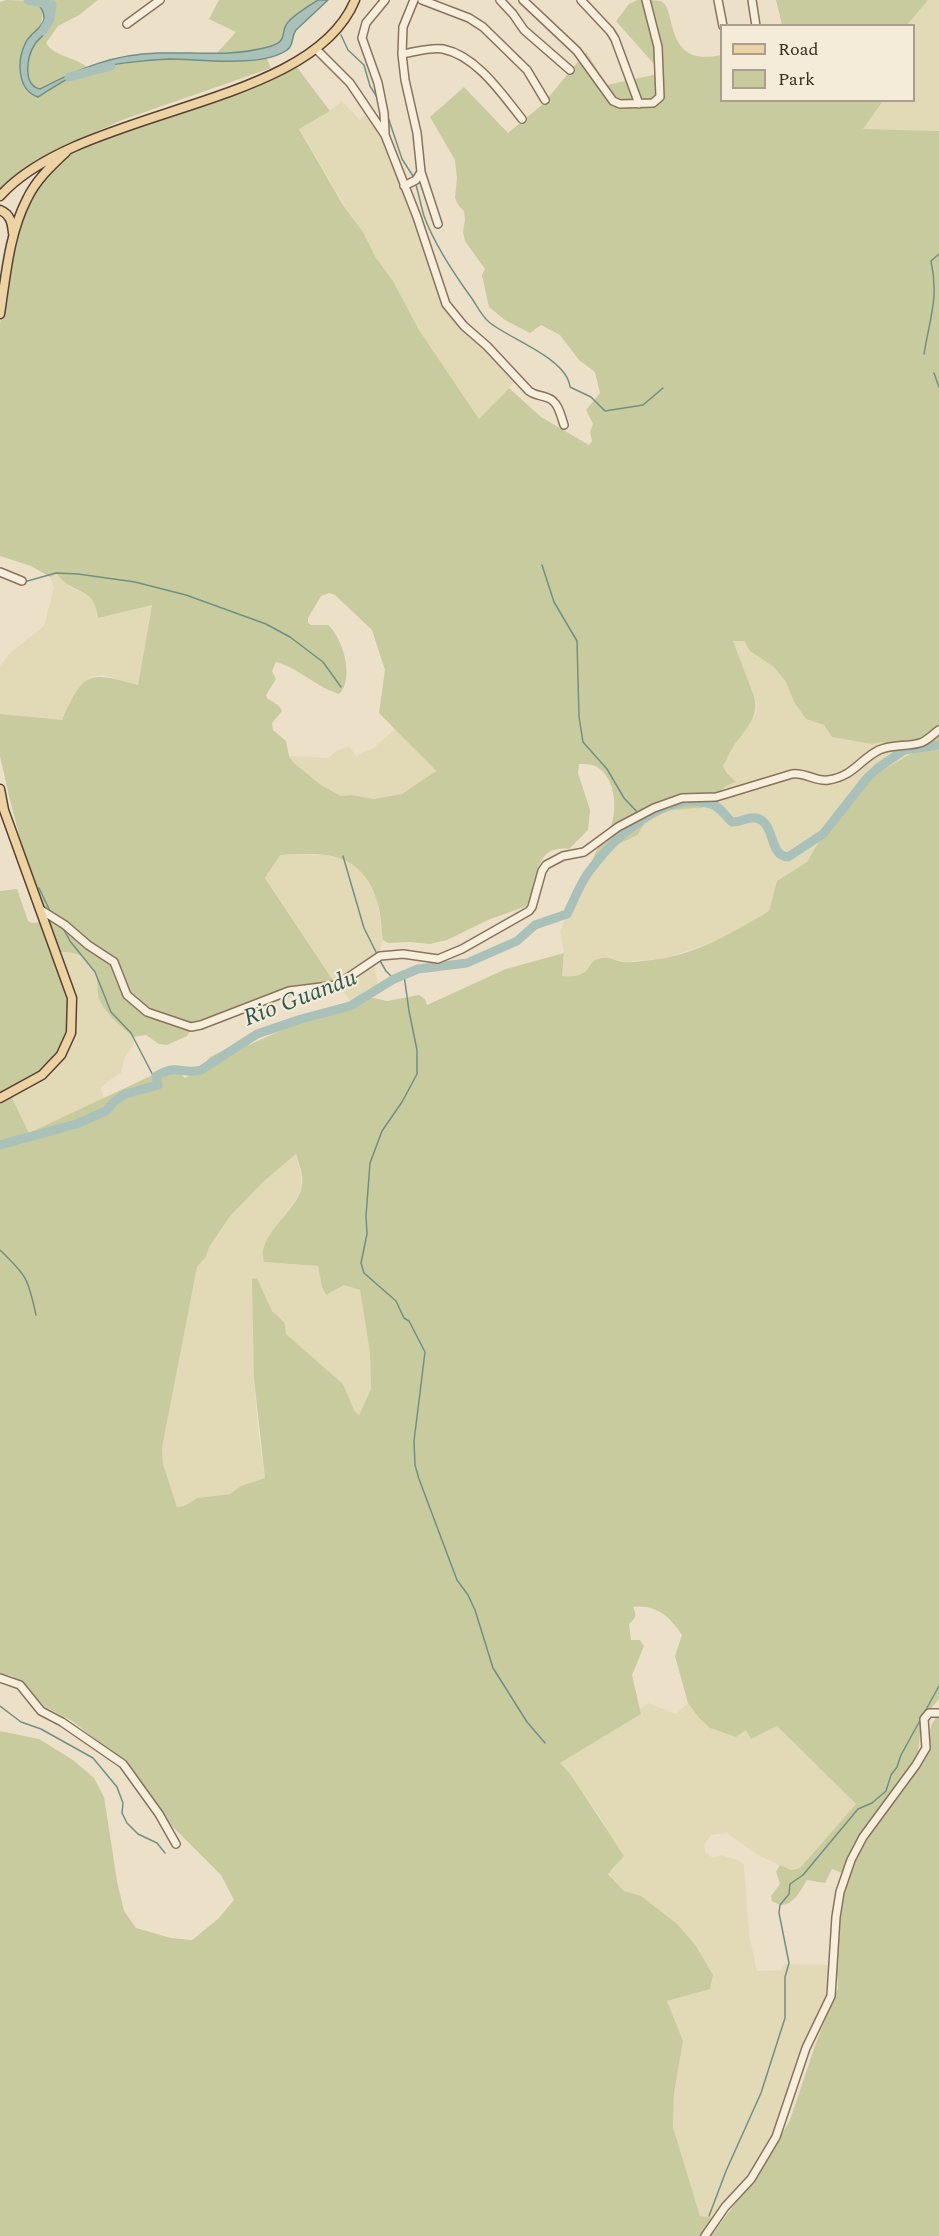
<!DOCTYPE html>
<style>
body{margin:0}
#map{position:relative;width:939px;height:2236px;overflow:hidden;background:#ede0c9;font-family:Spectral,serif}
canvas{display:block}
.legend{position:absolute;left:720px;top:24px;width:195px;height:78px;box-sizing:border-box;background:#f4ebd8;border:2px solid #aa9f8f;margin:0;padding:8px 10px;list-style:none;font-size:18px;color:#3a2c21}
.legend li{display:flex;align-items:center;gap:12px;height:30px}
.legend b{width:30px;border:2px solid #aa9f8f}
</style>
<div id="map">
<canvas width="939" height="2236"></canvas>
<ul class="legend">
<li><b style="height:8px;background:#edd2a4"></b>Road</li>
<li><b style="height:16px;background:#c8cb9d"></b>Park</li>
</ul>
</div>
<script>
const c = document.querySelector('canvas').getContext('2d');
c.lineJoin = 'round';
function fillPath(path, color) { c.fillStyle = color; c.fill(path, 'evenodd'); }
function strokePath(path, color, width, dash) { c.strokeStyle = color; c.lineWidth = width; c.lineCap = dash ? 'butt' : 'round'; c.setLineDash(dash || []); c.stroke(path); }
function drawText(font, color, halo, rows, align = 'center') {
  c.font = font + ' Spectral,serif'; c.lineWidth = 4.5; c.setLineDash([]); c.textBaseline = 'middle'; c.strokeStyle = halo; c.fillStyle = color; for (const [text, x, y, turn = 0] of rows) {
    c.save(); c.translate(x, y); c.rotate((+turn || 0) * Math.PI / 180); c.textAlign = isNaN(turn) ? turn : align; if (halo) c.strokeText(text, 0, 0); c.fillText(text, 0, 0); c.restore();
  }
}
const farmland = new Path2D(`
 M928 0H939V131L863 129 883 101 914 100V26L906 25Z
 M342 101 360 120 369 110 390 124 391 150 405 183 418 204 429 248 451 310 486 341 516 380 479 419 419 330 393 281 376 258 363 232 344 205 299 128 330 111Z
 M57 574 70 587 90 596 97 607 98 617 152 604 138 685 104 675 90 677 80 686 62 721 0 714V666L10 653 44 626 54 588 50 577Z
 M733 641H744L750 651 774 667 786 682 794 702 806 719 824 725 832 737 871 744 882 742 898 749 925 746 927 750 922 751 859 789 854 800 835 826 821 838 807 862 777 881 769 911 724 938 667 958 626 962 603 957 597 959 582 975 576 977 562 976 564 953 560 931 570 906 590 871 603 862 614 846 638 835 642 826 655 815 662 811 715 802 718 793 722 788 735 782 723 766 735 744 756 713 757 704Z
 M395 729 436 772 402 794 374 799 352 795 341 796 321 785 294 763 289 756 328 758 338 750 349 746 356 756 372 749Z
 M297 854 325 855 343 859 352 863 361 870 377 899 383 940 374 966 379 988 361 1002 353 1004 334 982 265 877 279 855Z
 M60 952H69L87 960 97 978 99 999 118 1023 134 1038 133 1045 124 1059 121 1073 107 1082 101 1088 104 1098 29 1133 11 1096 33 1084 66 1046 74 992Z
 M296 1154 301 1174 302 1187 298 1196 268 1239 262 1257 264 1262 318 1266 322 1287 326 1295 344 1285 360 1290 370 1353 371 1389 359 1415 355 1412 343 1384 286 1334 285 1323 272 1311 257 1278 253 1279 254 1379 258 1429 265 1478 241 1486 230 1494 197 1498 184 1506 177 1507 163 1464 162 1448 197 1267 206 1257 209 1247 231 1215 263 1181Z
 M648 1703 676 1714 688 1703 699 1718 710 1728 736 1737 746 1730 758 1736 777 1726 856 1804 800 1868 787 1869 756 1854 727 1833 711 1835 704 1845 705 1852 713 1858 721 1855 738 1860 744 1865 749 1934 757 1971 781 1970 785 1964 830 1965 831 1988 764 2155 753 2173 715 2218 700 2216 673 2127 674 2093 683 2041 667 2001 710 1989 713 1975 696 1946 641 1896 624 1891 608 1873 615 1868 603 1822 571 1775 560 1763 641 1714 640 1709Z`);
const green = new Path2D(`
 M6 0 36 1 43 12 41 28 33 34 20 70 21 79 35 97H38C52 88 68 78 83 72 115 60 168 59 202 60 224 60 245 64 266 57L271 68 125 119 88 135 35 161 0 191V2Z
 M52 0H98L79 15 58 26 46 43C53 56 75 57 87 67L38 89C22 80 27 55 36 42 39 38 43 36 46 32 50 25 53 7 52 0Z
 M219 0H317C309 8 298 12 290 20 284 25 287 31 284 38 278 51 229 54 216 54L236 32 209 19Z
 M637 0C644 0 655 0 661 1 668 5 669 15 671 22 678 53 692 61 721 55L722 100 883 101 863 129 939 131V741L925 746 898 749 882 742 871 744 832 737 824 725 806 719 794 702 786 682 774 667 750 651 744 641H733L754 696C760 716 746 729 735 744 730 751 727 759 723 766L727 773 736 782C724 786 718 790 715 802L706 804 702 808C676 810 650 807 638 835L614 846 603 862 590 871C594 848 602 846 610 828 618 810 616 779 597 767 593 764 585 764 579 764L578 773 590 810 588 830 569 849C537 845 536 873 534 898L524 907 488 920 447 940 430 944 410 942 388 943 383 940C381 927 381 911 376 898 359 850 323 853 280 855L265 878 334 982 299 985 257 998 195 1023 187 1036 167 1045 159 1044 146 1035 133 1037C122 1027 105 1013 99 999 97 993 98 986 97 980 93 961 79 951 60 952L22 846 9 796 0 756V714L62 720C84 671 88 671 138 685L152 605 98 618C94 584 74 597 57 574L50 577 31 566 0 556V325L3 304 19 226 28 203 46 174 70 153 296 66 330 111 299 129 343 205 363 232 376 258 393 281 419 330 479 419 509 388 541 417 589 445 592 441 590 432 593 424 586 410 600 393 595 372 579 360 560 335 541 325 530 333 505 320 489 307 482 275 485 269 465 241 463 232 465 220 464 211 459 206 455 198 457 178 455 160 430 117 464 87 508 133 543 104 586 52 607 85 662 73 616 21 629 4ZM329 593 335 595 372 630 385 670 379 713 436 771 402 794 374 799 352 795 341 796 321 785 294 763 289 756 286 741 273 730 272 723 282 711 279 706 267 698 266 695 276 679 272 671 276 662C299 668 316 687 339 694 355 679 343 638 328 625H311L308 623V618L321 596Z
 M776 0H928L906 26 782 25Z
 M939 749V1699L928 1712 920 1735 918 1754 852 1851 842 1873 832 1869 825 1883 807 1880C799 1893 790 1913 772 1901L771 1896 780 1884 776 1872 780 1865 791 1870 800 1868 856 1804 777 1726 751 1739 746 1730 736 1737 710 1728 699 1718 688 1703 675 1656 682 1635C670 1617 656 1604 633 1607 637 1615 636 1618 629 1624L631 1640H640L644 1646 632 1675 641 1714 560 1763 571 1775 624 1856 608 1874 624 1891 641 1896 677 1924 696 1946 713 1975 710 1989 667 2001 683 2041 674 2093 673 2127 700 2216 715 2218 703 2236H0V1731L39 1739 73 1760 94 1778 104 1797 117 1881 124 1911 136 1928 171 1938 192 1940 218 1919 234 1900 221 1875 171 1825 125 1762 72 1721 44 1706 24 1684 12 1676 0 1673V1101L11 1096 29 1133 172 1066 185 1078 200 1069 210 1057 226 1049 249 1045 308 1018 339 1012 370 997 387 1001 419 995 425 999 427 1005 506 969 564 953 562 976C595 979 584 961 601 958 608 956 616 961 623 962 632 963 642 961 651 960 694 956 732 933 769 911L777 881 807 862 821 838 835 826 866 780 914 752ZM296 1154C299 1164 304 1176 302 1187 297 1211 255 1237 264 1262L318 1266 322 1287 326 1295 344 1285 360 1290 370 1353 371 1389 359 1415 355 1412 343 1384 286 1334 285 1323 272 1311 257 1278 252 1279 254 1379 265 1478 241 1486 230 1494 197 1498 184 1506 177 1507 163 1464 162 1448 197 1267 206 1257 209 1247 231 1215 264 1181Z
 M17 889 28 921 32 923 42 922C72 999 95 1054 0 1092V891Z
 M939 1713V2236H711L767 2161 790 2120 816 2043 838 1988 836 1954 840 1909 848 1875 855 1856 916 1769 932 1724Z`);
const water = new Path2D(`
 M32 0 53 2C51 10 51 22 47 30 45 35 38 39 35 44 27 56 22 85 40 89 79 69 113 54 158 53 195 52 231 57 268 47 291 41 278 32 289 21 292 17 315 1 319 0 322 0 325 0 328 0L296 30C291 37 294 46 287 50 261 68 200 59 169 59 146 60 104 64 82 72 67 78 52 88 38 97 17 90 17 61 25 44 31 28 57 26 36 1Z`);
const stream = new Path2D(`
 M341 35 348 50 364 65 370 86 377 97
 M386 111 402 159 413 176
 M416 185C419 195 421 206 424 216 435 246 454 274 473 300 478 308 482 316 489 322 509 339 567 358 570 387L591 397 605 411 643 405 663 388
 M924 354C930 317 939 298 931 261L939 254
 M934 373 939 387
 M542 565 554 602 577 641 579 717 583 742 607 769 624 798 639 814
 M24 582 56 573 78 574 135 582 186 595 266 624 290 637 323 662 341 687
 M343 856 364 928 377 954
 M39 888 50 911
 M57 924 64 930 70 941 95 972 111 1012 131 1033 158 1085
 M379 959 386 971 394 979
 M404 975 409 1011 417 1050V1074L402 1102 382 1131 370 1163 366 1216 367 1234 361 1263 364 1273 396 1301 404 1318 409 1321 425 1352 414 1441 415 1465 419 1479 457 1580 468 1595 475 1610 493 1668 527 1722 545 1743
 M0 1250C27 1276 28 1278 36 1315
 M0 1706 21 1722 41 1729 93 1758 117 1787 123 1803 122 1813 127 1823 138 1834 157 1843 165 1853
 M709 2216 726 2171 761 2093 785 2018V1977L789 1963 779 1913 780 1905 789 1894 790 1884 803 1875 858 1809 872 1803 886 1791 891 1775 897 1767 901 1755 939 1686`);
const river = new Path2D(`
 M28 0 52 5 50 19 43 31
 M69 77 111 66
 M0 1145 76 1124 106 1111 115 1101 125 1094 158 1085 156 1076C178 1063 181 1075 201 1070L257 1034 301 1019 350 1006 394 979 418 969 467 963 517 941 535 925 567 914C574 900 579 886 588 873 612 839 666 789 711 804 720 806 725 816 732 822 741 823 747 816 756 818 776 822 768 856 788 857L823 834 867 778 878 768 904 750 939 745`);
const minor = new Path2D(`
 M385 0 366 23 362 38 378 83 384 113 385 133
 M414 0 403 27 402 54 405 80 417 133 421 172 438 224
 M422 0 469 18 483 27 527 70 545 100
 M500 0 513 14 524 30 570 70
 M523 0 577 51 613 101 620 104 653 103 660 97 658 47 646 0
 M581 0 610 31 615 39 639 104
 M718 0 723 26
 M752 0 756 26
 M127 24 160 0
 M316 49 350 83 385 135 417 217 446 304 464 326 487 346 529 391C536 396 541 395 548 398 558 401 561 416 564 425
 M402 54C414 52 431 47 443 49 477 56 502 94 522 119
 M404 186 416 180 421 172
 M0 572 22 581
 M41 910 65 925 88 945 114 962 127 995 147 1012 191 1027 201 1025 289 991 337 985 380 956 403 954 438 959 462 949 529 911 532 907 542 871 546 865 563 856 584 852 618 827 654 808 682 798 716 797 792 774C805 772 816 782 828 780 854 776 859 760 879 750 893 744 906 747 920 743 927 741 933 734 939 730
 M0 1678 20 1685 41 1711 62 1722 123 1764 159 1814 176 1844
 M705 2236 725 2207 751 2179 776 2137 806 2048 831 1996 836 1917 840 1892 851 1860 863 1837 916 1765 926 1748 924 1719 929 1713H939`);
const major = new Path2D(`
 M0 196C81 106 311 109 355 0
 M0 210C10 214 12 222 13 233
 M0 314C6 275 9 234 27 199 36 180 51 166 66 152
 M0 789 4 810 72 998 71 1033 61 1055 42 1075 0 1098`);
const waterNames = [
 ["Rio Guandu",301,1000,-21]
];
fillPath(farmland, '#e2d9b7');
fillPath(green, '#c8cb9d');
fillPath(water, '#aac1b9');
strokePath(water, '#709086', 1.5);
strokePath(stream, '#709086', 1.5);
strokePath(river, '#aac1b9', 9);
strokePath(minor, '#88735e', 10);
strokePath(major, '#574132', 11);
strokePath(minor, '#f8eedc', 7);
strokePath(major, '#edd2a4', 8);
drawText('italic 24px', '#315954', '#f4ebd8', waterNames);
</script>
